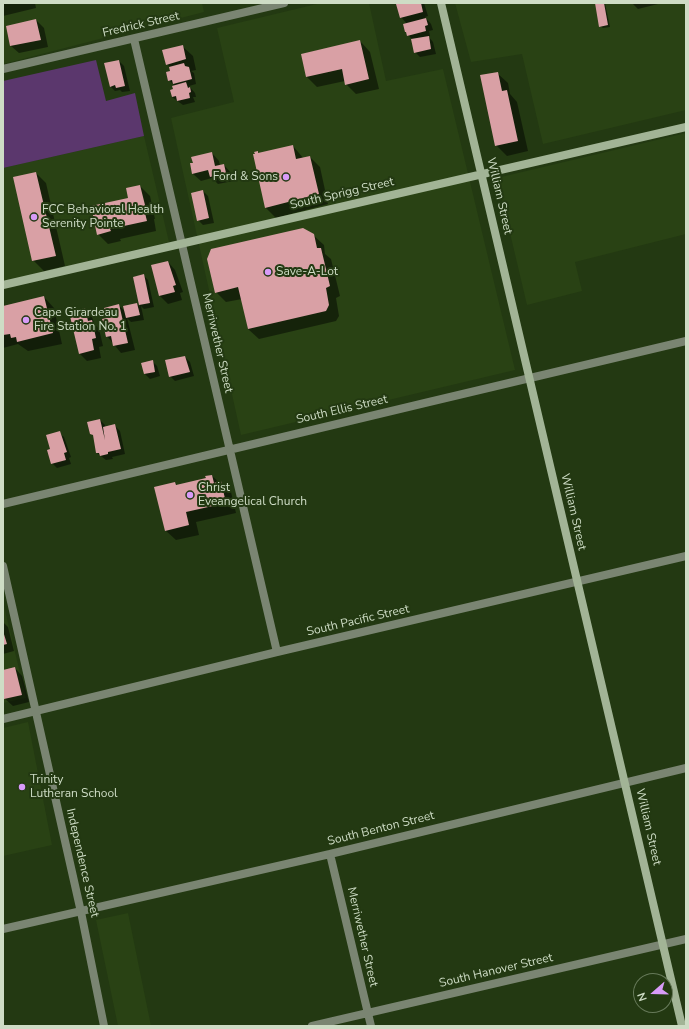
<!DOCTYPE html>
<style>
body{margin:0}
#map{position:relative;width:689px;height:1029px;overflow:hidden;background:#233912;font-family:"Nunito Sans",sans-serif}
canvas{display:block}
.frame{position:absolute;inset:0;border:4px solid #cedcc5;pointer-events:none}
.north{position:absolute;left:633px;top:973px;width:40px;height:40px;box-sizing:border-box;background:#233912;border:1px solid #677a5a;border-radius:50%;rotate:250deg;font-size:11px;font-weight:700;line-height:16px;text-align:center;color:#cedcc5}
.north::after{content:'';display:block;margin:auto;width:14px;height:18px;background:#d89bf8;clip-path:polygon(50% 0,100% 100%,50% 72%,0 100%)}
</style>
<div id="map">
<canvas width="689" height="1029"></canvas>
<div class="frame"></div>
<div class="north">N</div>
</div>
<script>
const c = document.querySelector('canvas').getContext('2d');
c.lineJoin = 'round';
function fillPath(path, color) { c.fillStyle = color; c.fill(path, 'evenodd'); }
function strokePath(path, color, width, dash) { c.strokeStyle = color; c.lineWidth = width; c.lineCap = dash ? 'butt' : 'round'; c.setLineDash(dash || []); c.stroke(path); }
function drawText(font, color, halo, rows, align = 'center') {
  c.font = font + ' "Nunito Sans",sans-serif'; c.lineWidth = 4; c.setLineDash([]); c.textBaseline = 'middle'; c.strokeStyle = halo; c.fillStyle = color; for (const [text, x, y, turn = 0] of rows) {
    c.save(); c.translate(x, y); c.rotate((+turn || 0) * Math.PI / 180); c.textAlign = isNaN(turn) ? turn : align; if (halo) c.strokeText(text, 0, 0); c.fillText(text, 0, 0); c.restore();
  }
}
const built = new Path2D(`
 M3 3H202L204 12 3 64Z
 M321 3H369L386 81 443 69 515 370 241 435 171 118 234 102 217 28Z
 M455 3H686V110L543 144 522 54 471 62Z
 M686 133V234L575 262 582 291 527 305 497 178Z
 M144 136 169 242 3 281V168Z
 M3 602 26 698 3 703Z
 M28 722 52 845 3 856V728Z
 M128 913 151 1026H118L96 920Z`);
const green = new Path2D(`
 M96 60 106 101 135 93 144 136 3 168V81Z`);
const shadow = new Path2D(`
 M3 3H35L36 8 3 16Z
 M402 3H424L428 16 425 17 431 24 433 30 429 31 430 36H428L433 42 436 54 420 57 415 52 412 39 408 35 407 24 401 17Z
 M596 3H605L610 27 603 28 600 26Z
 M632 3H662L638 9Z
 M36 20 44 28 48 47 19 53 11 46 7 27Z
 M360 41 370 52 379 89 356 94 346 84 345 81 317 87 307 77 302 54Z
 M182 46 193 56 196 70 191 71 194 73 196 84 189 86 195 93 196 97H193L195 102 183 105 172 97 171 91 174 90 175 86 169 80 171 72 170 67 167 64Z
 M119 61 124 66 130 91 122 92 120 90 115 91 110 86Z
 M497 73 508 83 510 94 517 102 528 151 507 156 496 145Z
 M293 146 304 159 310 157 320 167 328 204 276 218 266 208 254 155 257 152 259 154Z
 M212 153 219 161 220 166 224 165 231 173 233 181 218 184 212 178 201 181 193 174 191 164Z
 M36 173 46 183 65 266 44 271 33 260Z
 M140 186 150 196 155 219H154L156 231 120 239 121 241 108 244 98 234Z
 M203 191 208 196 214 223 203 225 198 220Z
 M313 235 324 245 325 254 331 259 340 296 336 298 339 316 336 321 259 339 248 329 242 299 226 302 216 292Z
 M168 262 175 270 183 292 180 293 182 300 168 304 160 296 152 266Z
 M143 275 148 280 154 307 144 309 141 306 144 320 131 322 127 318 135 350 121 353 107 336 108 318 118 305 126 312 137 304 140 307 134 277Z
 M44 297 54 308 62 344 28 351 18 344 3 348V307Z
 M85 309 92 317 94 323 99 329 103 346 99 347 101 358 87 361 79 353Z
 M185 357 190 362 194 376 175 381 170 376Z
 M152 361 157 366 160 376 150 379 145 374Z
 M100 420 105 425V428L115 426 120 431 125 454 112 457 113 459 106 460 97 453 95 437 91 433Z
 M59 433 64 437 71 457 69 458 71 464 57 468 52 463 51 450Z
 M212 476 219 482H221L231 492 236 513 196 522 199 535 176 540 165 530 175 483 178 486 207 479Z
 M3 622 8 627 14 651 3 654Z
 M15 668 22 676 29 702 13 706 5 699 3 690V671Z`);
const building = new Path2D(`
 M398 3H421L423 12 400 18 396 4Z
 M595 3H604L608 25 599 27Z
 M426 18 428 25 425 26 426 31 407 36 406 32H405L403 24Z
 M36 19 41 40 10 46 6 26Z
 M429 36 431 49 414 53 411 39Z
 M360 40 369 79 345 85 342 69 306 77 301 54Z
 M183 45 186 59 166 65 162 50Z
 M119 60 125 86 116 88 115 85 110 87 104 63Z
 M184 63 185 66 189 67 192 79 173 84 172 80 168 81 166 72 170 71 169 67Z
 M498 72 502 91 507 90 518 141 495 146 480 75Z
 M186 82 188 88 190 87 191 92 189 93 190 98 177 101 176 96 172 97 170 90 173 89 172 86Z
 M293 145 296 159 310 156 319 194 265 208 253 154H255L254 152 258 151V153Z
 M212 152 215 166 224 164 226 173 210 177 208 170 192 174 190 163H193L191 157Z
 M36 172 56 256 32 261 13 177Z
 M140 185 146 209H144L147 221 110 229 111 231 97 235 91 206 128 198 126 188Z
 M203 190 209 218 197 221 191 193Z
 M303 228 314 234 317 248H321L330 286 326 288 329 305 326 311 248 329 238 287 215 293 207 259 211 249Z
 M168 261 176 285 173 286 175 292 159 296 151 265Z
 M144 274 150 303 139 305 133 277Z
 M44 296 53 333 17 342 16 337 11 338 10 334 3 335V306Z
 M137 303 140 315 126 318 123 306Z
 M119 304 128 343 113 346 111 336 106 337 102 319 107 318 104 308Z
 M85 308 88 321 92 320 96 338 92 339 94 350 79 354 69 312Z
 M185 356 190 372 169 377 165 360Z
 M153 360 155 372 144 374 141 363Z
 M100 419 105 440 103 427 115 424 121 449 108 452V454L100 456 99 453H96L93 435 90 434 87 422Z
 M60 431 67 452 64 453 66 460 51 464 47 450 50 449 46 435Z
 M212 475 214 483 221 481 226 503 186 512 189 525 165 531 154 487 175 482 176 485 206 478 205 476Z
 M3 631 7 644 3 645Z
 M15 667 22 695 4 699 3 694V670Z`);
const minor = new Path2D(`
 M134 39 277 652
 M3 69 284 3
 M3 504 429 402 686 341
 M3 719 277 652 686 556
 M330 854 371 1026
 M3 929 330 854 686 768
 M312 1026 686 939`);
const tertiary = new Path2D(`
 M3 566 81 912 104 1026`);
const secondary = new Path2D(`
 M441 3 682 1026
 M3 285 686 127`);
const markers = [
 [286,177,4,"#d89bf8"],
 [34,217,4,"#d89bf8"],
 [268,272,4,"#d89bf8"],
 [26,320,4,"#d89bf8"],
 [190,495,4,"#d89bf8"],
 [22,787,4,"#d89bf8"]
];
const streetNames = [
 ["Fredrick Street",141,25,-13],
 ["South Sprigg Street",342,194,-13],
 ["William Street",499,196,77],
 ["Merriwether Street",217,343,77],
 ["South Ellis Street",342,410,-13],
 ["William Street",573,512,77],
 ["South Pacific Street",358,621,-13],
 ["William Street",648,827,77],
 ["South Benton Street",381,829,-14],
 ["Independence Street",82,863,77],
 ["Merriwether Street",362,937,77],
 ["South Hanover Street",496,971,-13]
];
const poiNames = [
 ["Ford & Sons",278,177,"right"],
 ["FCC Behavioral Health",42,210],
 ["Serenity Pointe",42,224],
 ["Save-A-Lot",276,272],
 ["Cape Girardeau",34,313],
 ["Fire Station No. 1",34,327],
 ["Christ",198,488],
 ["Eveangelical Church",198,502],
 ["Trinity",30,780],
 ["Lutheran School",30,794]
];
fillPath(built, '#294214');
fillPath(green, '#5b376d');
fillPath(shadow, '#0007');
fillPath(building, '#d9a0a5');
strokePath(minor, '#7a8572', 8);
strokePath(tertiary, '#7a8572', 8);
strokePath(secondary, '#a2b496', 8);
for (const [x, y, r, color] of markers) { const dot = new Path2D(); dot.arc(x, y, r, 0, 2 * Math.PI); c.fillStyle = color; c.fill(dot); strokePath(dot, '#233912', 1.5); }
drawText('12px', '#cedcc5', '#233912', streetNames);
drawText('12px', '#cedcc5', '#233912', poiNames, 'left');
</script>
